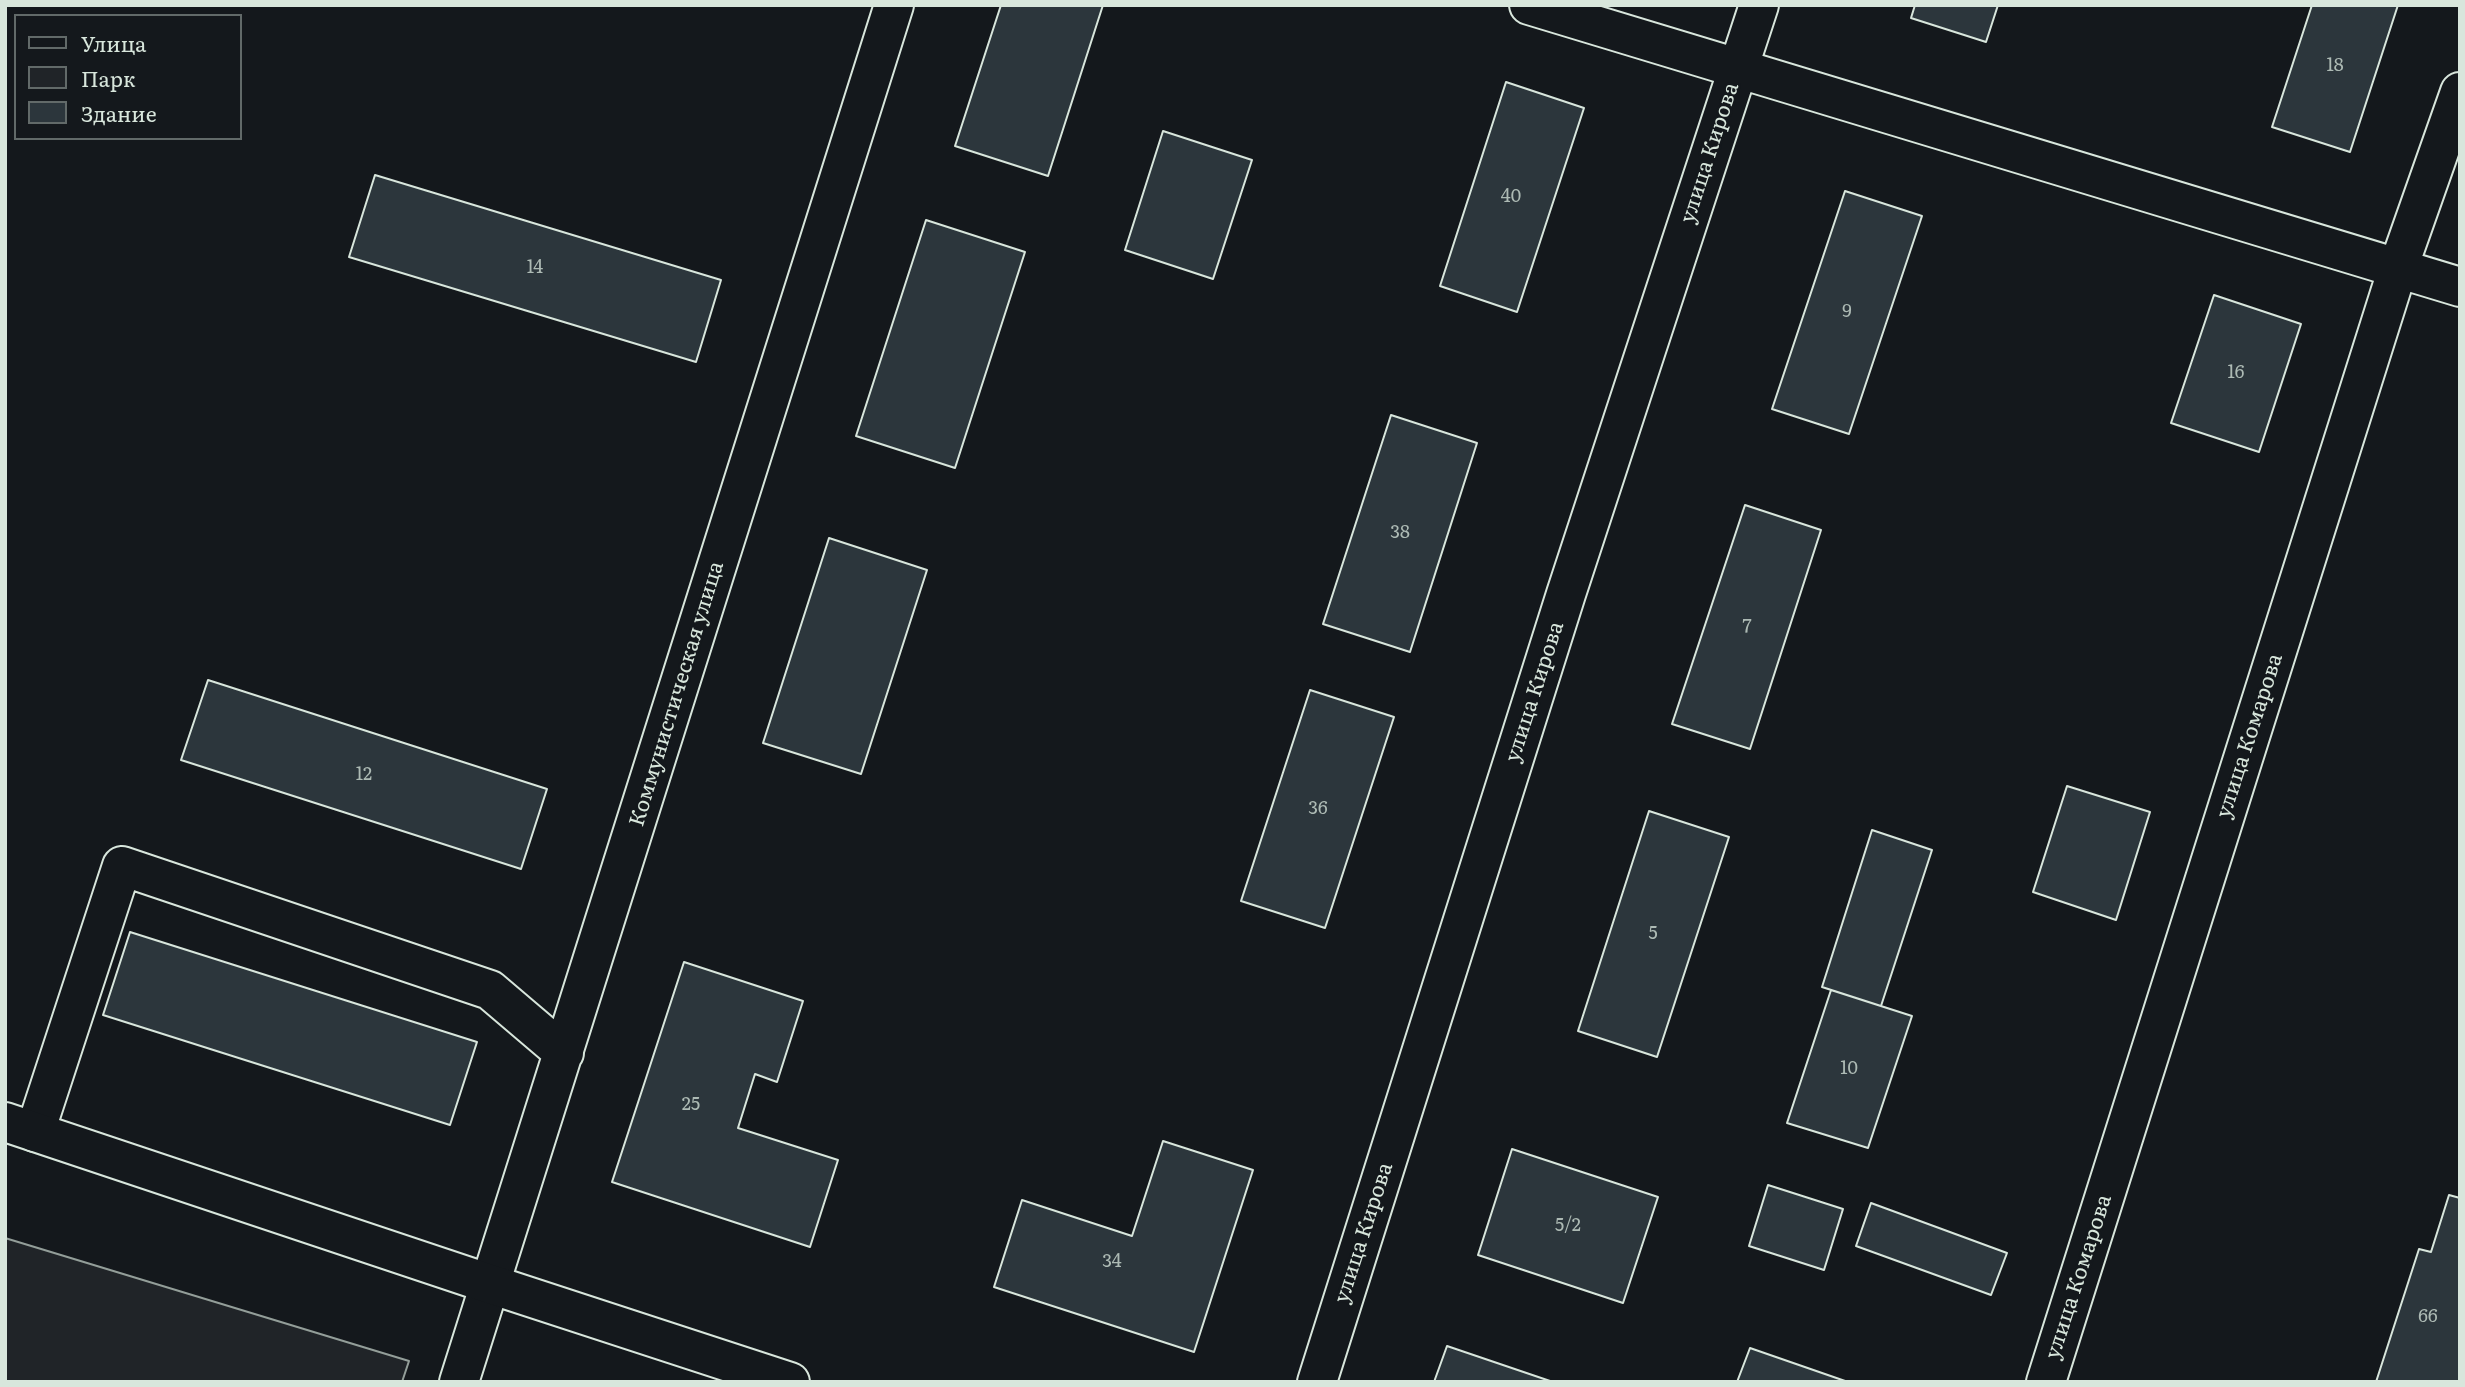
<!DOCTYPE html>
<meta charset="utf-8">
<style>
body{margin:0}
#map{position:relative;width:2465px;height:1387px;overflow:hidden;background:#14181c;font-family:Literata,serif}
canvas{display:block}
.frame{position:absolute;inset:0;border:7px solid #d8e6dc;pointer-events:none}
.legend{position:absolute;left:14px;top:14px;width:228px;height:126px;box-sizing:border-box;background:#14181c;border:2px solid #626a69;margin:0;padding:9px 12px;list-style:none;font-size:21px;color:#d8e6dc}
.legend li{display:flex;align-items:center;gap:14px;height:35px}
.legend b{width:35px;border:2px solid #626a69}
</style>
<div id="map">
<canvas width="2465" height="1387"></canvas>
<div class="frame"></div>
<ul class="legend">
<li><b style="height:9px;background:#14181c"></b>Улица</li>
<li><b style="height:19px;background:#202428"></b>Парк</li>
<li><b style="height:19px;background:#2c363c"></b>Здание</li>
</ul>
</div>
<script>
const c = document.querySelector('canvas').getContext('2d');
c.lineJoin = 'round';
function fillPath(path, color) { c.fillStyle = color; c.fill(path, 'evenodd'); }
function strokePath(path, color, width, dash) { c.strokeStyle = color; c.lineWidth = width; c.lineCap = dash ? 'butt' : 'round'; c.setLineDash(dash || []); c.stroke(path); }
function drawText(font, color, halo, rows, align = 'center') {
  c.font = font + ' Literata,serif'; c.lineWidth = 5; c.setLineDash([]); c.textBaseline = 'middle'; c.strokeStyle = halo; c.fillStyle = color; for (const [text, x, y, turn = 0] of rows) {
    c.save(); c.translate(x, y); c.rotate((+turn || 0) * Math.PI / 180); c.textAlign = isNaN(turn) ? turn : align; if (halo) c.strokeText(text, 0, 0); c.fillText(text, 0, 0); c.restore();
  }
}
const green = new Path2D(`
 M5 1238 409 1361 402 1382H5Z`);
const building = new Path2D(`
 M1001 5H1103L1048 176 955 146Z
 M1915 5H1998L1986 42 1911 18Z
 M2312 5H2398L2350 152 2272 127Z
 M1506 82 1584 108 1517 312 1440 286Z
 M1163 131 1252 160 1213 279 1125 250Z
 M375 175 721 280 696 362 349 257Z
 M1845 191 1922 216 1849 434 1772 409Z
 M926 220 1025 252 955 468 856 436Z
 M2214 295 2301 324 2259 452 2171 423Z
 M1391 415 1477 443 1410 652 1323 624Z
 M1745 505 1821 530 1750 749 1672 724Z
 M829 538 927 570 861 774 763 743Z
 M208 680 547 789 521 869 181 760Z
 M1310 690 1394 717 1325 928 1241 901Z
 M2067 786 2150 812 2116 920 2033 892Z
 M1649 811 1729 837 1657 1057 1578 1031Z
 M1872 830 1932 850 1881 1006 1822 987Z
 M130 932 477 1042 450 1125 103 1015Z
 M684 962 803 1001 777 1082 755 1074 738 1128 838 1160 810 1247 612 1182Z
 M1831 990 1912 1016 1868 1148 1787 1123Z
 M1163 1141 1253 1170 1194 1352 994 1287 1022 1200 1132 1236Z
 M1512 1149 1658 1197 1623 1303 1478 1255Z
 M1768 1185 1843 1209 1824 1270 1749 1246Z
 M2449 1195 2460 1198V1382H2376L2419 1249 2431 1252Z
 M1871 1203 2007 1253 1991 1295 1856 1246Z
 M1447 1346 1553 1382H1434Z
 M1750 1348 1848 1382H1737Z`);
const minor = new Path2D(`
 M1529 5 2460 287
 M35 1132 122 866 490 990 564 1053
 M459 1382 894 5
 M1317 1382 1566 594 1759 5
 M2046 1382 2398 268 2460 92`);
const major = new Path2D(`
 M5 1122 490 1284 790 1382`);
const numberNames = [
 ["18",2335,66],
 ["40",1511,197],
 ["14",535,268],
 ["9",1847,312],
 ["16",2236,373],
 ["38",1400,533],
 ["7",1747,627],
 ["12",364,775],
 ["36",1318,809],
 ["5",1653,934],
 ["10",1849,1069],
 ["25",691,1105],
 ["5/2",1568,1226],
 ["34",1112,1262],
 ["66",2428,1317]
];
const streetNames = [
 ["улица Кирова",1710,153,-72],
 ["улица Кирова",1535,692,-72],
 ["Коммунистическая улица",677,694,-73],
 ["улица Комарова",2250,736,-72],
 ["улица Кирова",1364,1233,-72],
 ["улица Комарова",2079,1277,-72]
];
fillPath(green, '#202428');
strokePath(green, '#939e99', 2);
fillPath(building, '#2c363c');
strokePath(building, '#d8e6dc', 2);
strokePath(minor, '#d8e6dc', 42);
strokePath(major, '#d8e6dc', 42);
strokePath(minor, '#14181c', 38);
strokePath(major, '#14181c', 38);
drawText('18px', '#adbab4', null, numberNames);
drawText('21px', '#d8e6dc', '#14181c', streetNames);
</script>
